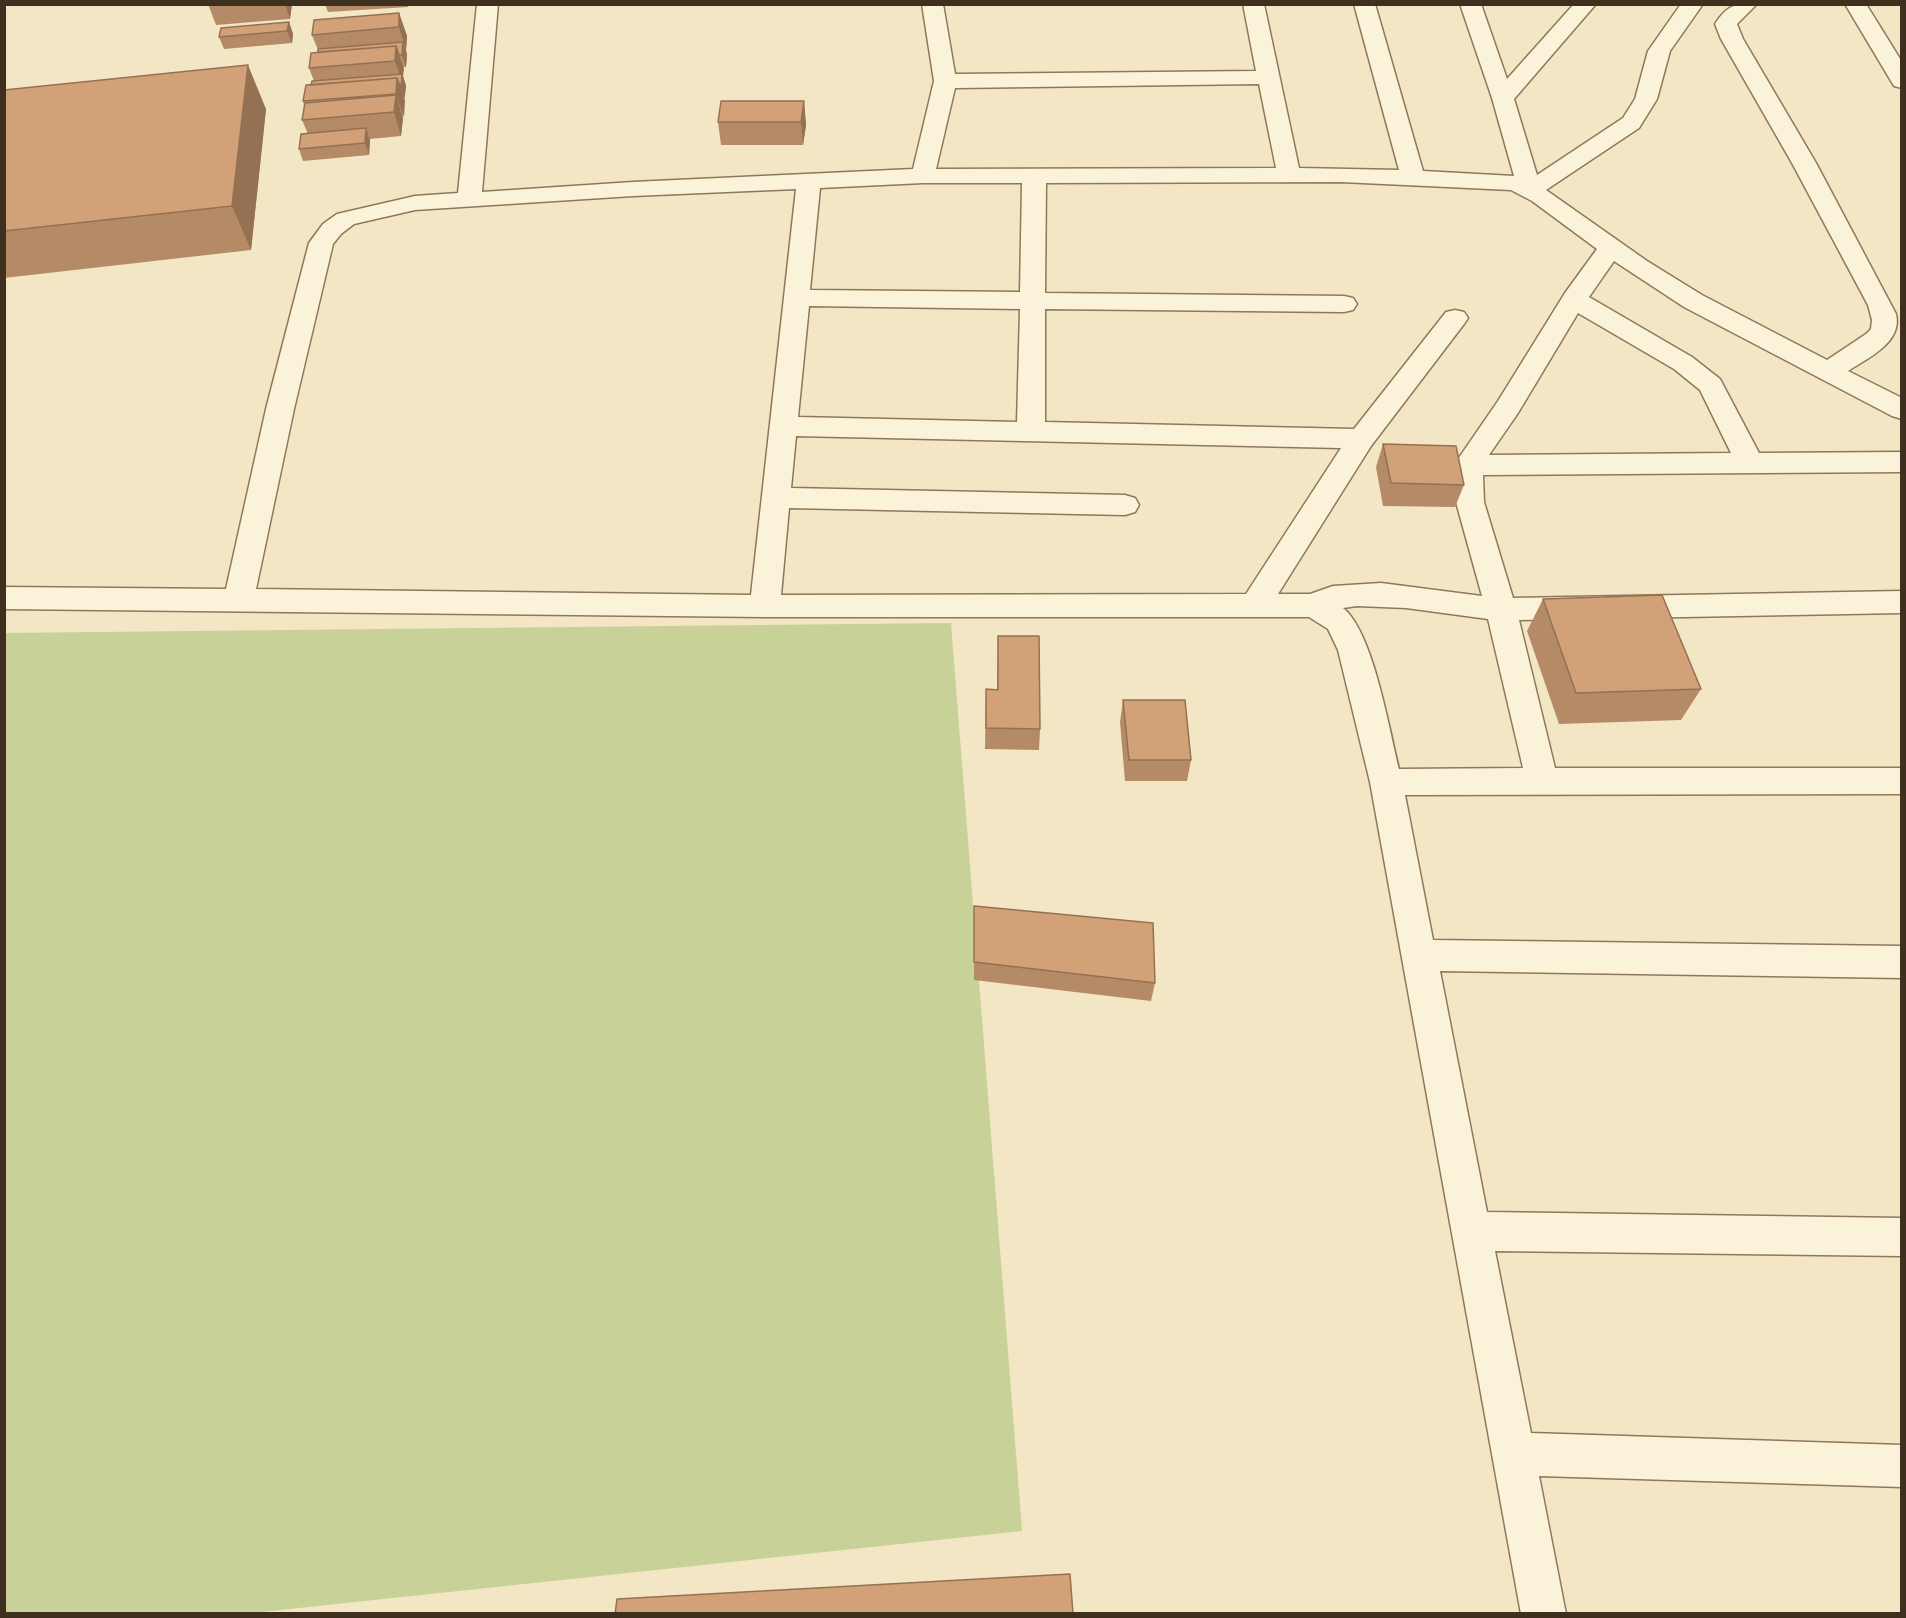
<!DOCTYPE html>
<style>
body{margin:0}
#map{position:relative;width:1906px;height:1618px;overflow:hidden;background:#f2e6c5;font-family:"Noto Serif",serif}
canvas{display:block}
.frame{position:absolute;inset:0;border:6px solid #3e2f1e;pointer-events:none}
</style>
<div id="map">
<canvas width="1906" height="1618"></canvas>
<div class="frame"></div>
</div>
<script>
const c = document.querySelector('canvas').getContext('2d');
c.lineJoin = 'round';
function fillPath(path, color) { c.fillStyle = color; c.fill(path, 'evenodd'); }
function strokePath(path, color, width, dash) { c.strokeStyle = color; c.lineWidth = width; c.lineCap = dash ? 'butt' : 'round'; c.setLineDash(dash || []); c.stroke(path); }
const green = new Path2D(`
 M951 623 1022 1531 252 1613H5L4 633Z`);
const minor = new Path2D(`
 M477 4H498L482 192 633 182 913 169 934 81 922 4H943L955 74 1256 71 1243 4H1264L1299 168 1399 170 1354 4H1375L1423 171 1514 176 1492 98 1460 4H1481L1507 79 1574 4H1596L1514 99 1537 175 1623 118 1635 99 1648 51 1681 4H1703L1670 51 1657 99 1639 128 1546 190 1647 261 1702 295 1827 360 1866 334 1871 329 1872 320 1868 305 1792 163 1721 39 1715 24C1728 4 1735 4 1757 4L1737 24 1743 39 1816 163 1896 314C1903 342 1868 358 1848 371L1902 398V419L1892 416 1684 307 1614 261 1589 297 1692 357 1720 379 1759 453 1902 452V472L1483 475 1484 502 1513 598 1902 591V613L1519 620 1555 768H1902V794L1405 795 1433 940 1902 946V978L1440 971 1487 1212 1902 1218V1256L1495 1251 1531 1433 1902 1445V1487L1539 1476 1566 1614H1521L1370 782 1338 650 1328 629 1309 617H765L4 609V587L226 589 266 409 309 243 323 224 337 214 415 196 458 193ZM1259 84 1276 168 936 169 955 88ZM1341 182 1511 190 1532 201 1597 249 1565 293 1498 401 1454 465 1456 502 1482 596 1381 583 1333 586 1310 594H1278L1371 446 1464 324 1468 318 1464 312 1455 310 1446 312 1354 429 1045 422V309L1344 312 1353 310 1357 304 1353 298 1344 296 1045 293 1046 183ZM923 183H1022L1020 292 810 290 820 188ZM796 189 751 595 256 589 294 409 333 244 341 234 354 224 415 210 633 196ZM809 306 1020 309 1017 422 798 417ZM1578 313 1674 369 1700 390 1731 453 1489 455 1518 413ZM796 436 1341 448 1246 594 781 595 789 508 1125 515 1135 512 1139 505 1135 498 1125 495 791 488ZM1357 606 1406 608 1488 619 1523 768 1399 769C1389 729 1373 632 1343 608Z
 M1845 4H1866L1902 62V88L1894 86 1891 81Z`);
const wall = new Path2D(`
 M208 4H292L290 19 216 25Z
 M325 4H409L408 7 328 12Z
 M399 13 407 36 406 50 407 54 406 67H403V76L406 86 401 136 370 139 369 155 303 161 299 149 308 134 302 120 304 105 303 101 314 81 309 68 318 50 312 35Z
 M289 22 293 34 292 43 224 49 219 37Z
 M4 90 266 109 251 250 4 278Z
 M804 101 806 125 803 145H721L718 122Z
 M1383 444 1464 485 1455 507 1383 506 1376 467Z
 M1543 599 1701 689 1681 720 1559 724 1527 631Z
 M998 636 1040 729 1039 750 985 749 986 689 997 690Z
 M1123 700 1191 760 1187 781H1125L1120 722Z
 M974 906 1155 983 1151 1001 974 980Z`);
const shadedWall = new Path2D(`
 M285 4H292L290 19Z
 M399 13 407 36 406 50 399 27Z
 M289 22 293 34 292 43 287 31Z
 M403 42 407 54 406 67 402 55Z
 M396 46 404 69 403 76 406 86 404 100 401 88 402 81 395 61Z
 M248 65 266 109 251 250 232 206Z
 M397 78 405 101 404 117 396 94Z
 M396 95 403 119 401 136 394 112Z
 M804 101 806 125 803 145 801 122Z
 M366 128 370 140 369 155 365 143Z`);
const building = new Path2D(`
 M399 13V27L312 35 314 20Z
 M289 22 287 31 219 37 221 28Z
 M403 42 402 55H399L396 46 318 52V49Z
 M396 46 395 61 309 68 311 53Z
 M248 65 232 206 4 231V90Z
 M402 74 401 88 397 78 311 85 312 81Z
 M397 78 396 94 303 101 306 85Z
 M396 95 394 112 302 120 305 103Z
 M721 101H804L801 122H718Z
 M366 128 365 143 299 149 301 134Z
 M1383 444 1456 446 1464 485 1391 483Z
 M1662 595 1701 689 1576 693 1543 599Z
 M998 636H1039L1040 729 986 728V689L998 690Z
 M1123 700H1185L1191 760H1129Z
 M974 906 1153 923 1155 983 974 962Z
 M1070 1574 1073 1614H615L617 1599Z`);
fillPath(green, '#c8d197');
strokePath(minor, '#8f7859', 3);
fillPath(minor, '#fbf3d9');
fillPath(wall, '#b58a66');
fillPath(shadedWall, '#947153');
fillPath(building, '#d3a177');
strokePath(building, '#947153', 1.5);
</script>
